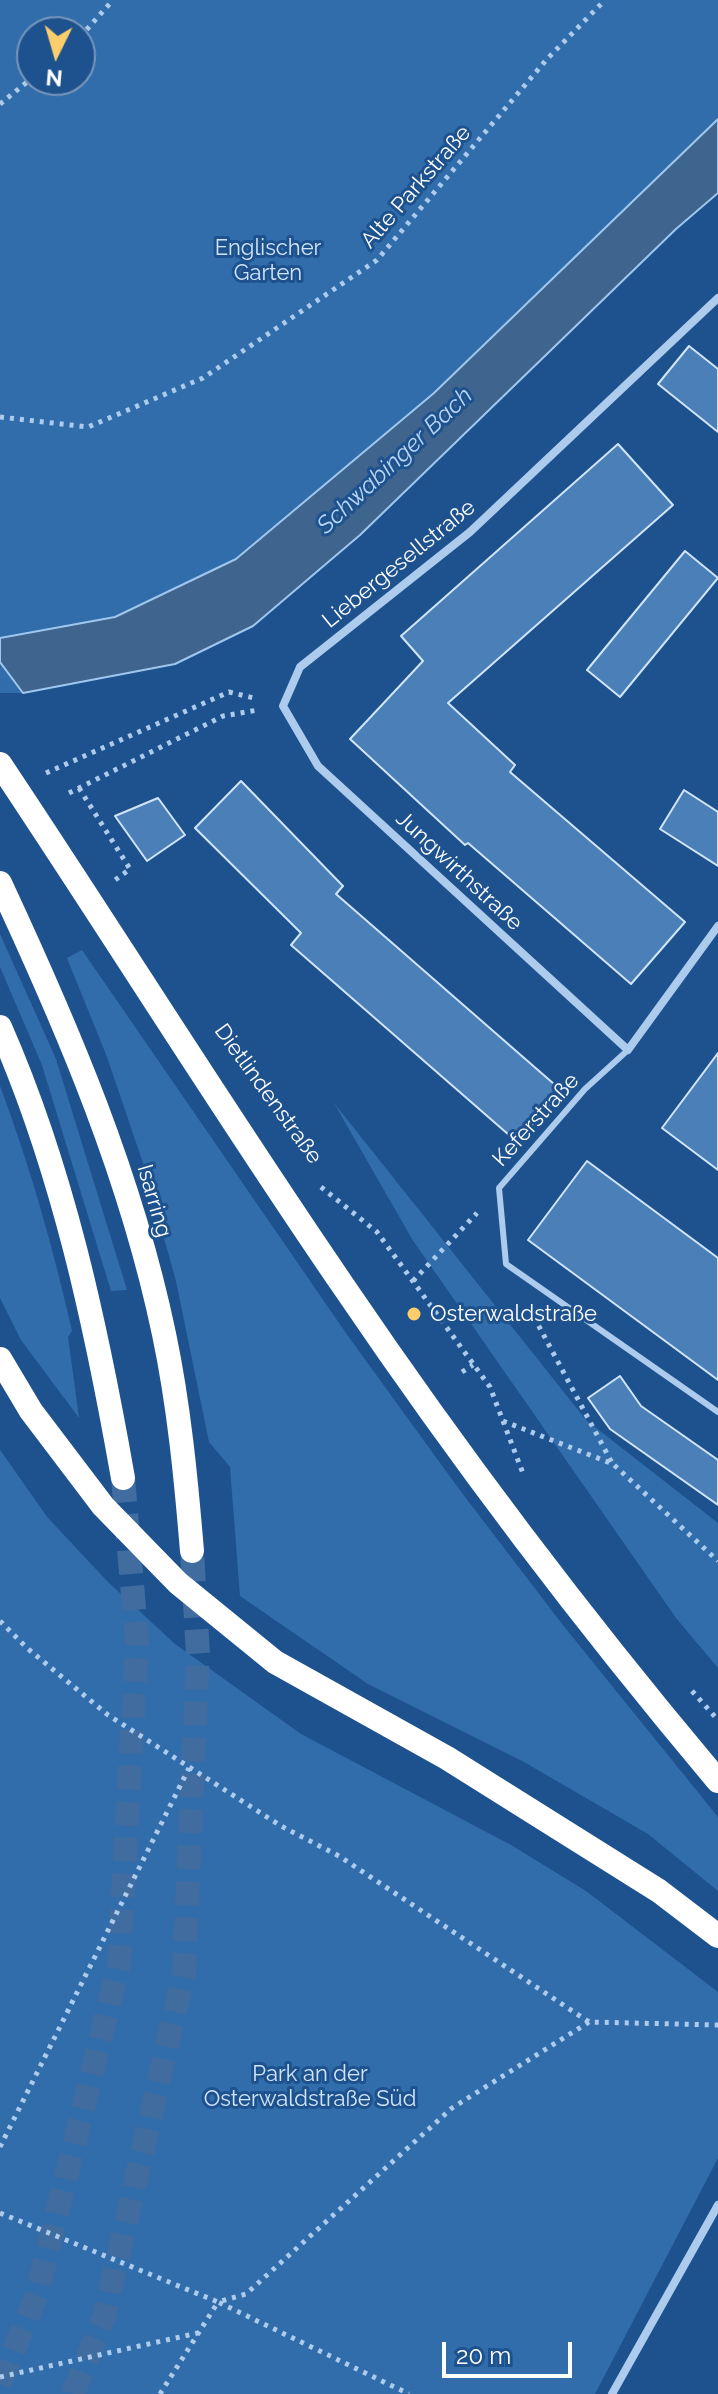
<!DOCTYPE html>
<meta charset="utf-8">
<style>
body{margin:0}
#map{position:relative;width:718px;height:2394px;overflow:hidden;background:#1e528e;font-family:Raleway,sans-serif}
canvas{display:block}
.north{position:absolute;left:16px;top:16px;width:80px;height:80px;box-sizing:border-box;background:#1e528e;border:2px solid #7897bb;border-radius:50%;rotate:185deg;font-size:22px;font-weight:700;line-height:32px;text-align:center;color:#fff}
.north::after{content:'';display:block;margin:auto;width:28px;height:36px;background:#fccd6b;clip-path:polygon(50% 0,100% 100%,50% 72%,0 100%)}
.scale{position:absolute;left:442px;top:2342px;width:130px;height:36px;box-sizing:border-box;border:4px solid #fff;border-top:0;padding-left:10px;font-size:24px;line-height:28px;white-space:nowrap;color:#fff;-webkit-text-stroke:6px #1e528e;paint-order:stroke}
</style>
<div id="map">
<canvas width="718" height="2394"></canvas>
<div class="north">N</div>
<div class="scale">20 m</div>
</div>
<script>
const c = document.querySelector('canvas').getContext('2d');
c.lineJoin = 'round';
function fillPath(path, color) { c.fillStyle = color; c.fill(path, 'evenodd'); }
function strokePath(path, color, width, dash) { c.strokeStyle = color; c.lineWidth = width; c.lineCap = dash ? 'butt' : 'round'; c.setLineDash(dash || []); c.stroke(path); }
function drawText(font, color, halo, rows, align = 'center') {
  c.font = font + ' Raleway,sans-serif'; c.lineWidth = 6; c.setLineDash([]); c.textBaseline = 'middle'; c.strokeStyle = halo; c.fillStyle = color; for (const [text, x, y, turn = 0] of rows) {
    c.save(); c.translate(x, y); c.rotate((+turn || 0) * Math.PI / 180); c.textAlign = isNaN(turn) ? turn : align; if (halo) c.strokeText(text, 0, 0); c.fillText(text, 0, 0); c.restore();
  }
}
const green = new Path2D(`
 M0 0H718V193L676 229 360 535 253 626 175 664 23 693H0ZM32 32H80V80H32Z
 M0 934 56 1059 127 1290 111 1291 42 1065 0 967Z
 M82 950 348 1336 459 1489 562 1624 718 1817V1891L648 1834 524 1762 368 1684 240 1596 230 1467 209 1442 176 1281 143 1163 107 1057 67 958Z
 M0 1086C30 1166 53 1247 72 1331L68 1337 79 1418 21 1340 0 1298Z
 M334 1103 586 1420 718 1523V1668L676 1618 412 1239Z
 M0 1450 48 1518 108 1582 175 1644 301 1734 511 1845 586 1891 718 1992V2158L595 2394H0Z`);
const water = new Path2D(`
 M718 119V193L676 229 360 535 253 626 175 664 23 693 0 662V638L115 617 236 559 434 393Z`);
const building = new Path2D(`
 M689 346 718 369V432L658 384Z
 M618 444 673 505 448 703 515 765 510 772 685 922 631 984 468 843 465 845 350 739 423 661 401 636Z
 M685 551 718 578 620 697 587 670Z
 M241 781 343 886 336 894 562 1091 517 1142 291 945 301 933 195 828Z
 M684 790 718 812V866L660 829Z
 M158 798 185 835 147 861 115 816Z
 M718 1053V1170L662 1128Z
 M587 1161 718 1258V1380L528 1240Z
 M620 1376 641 1406 718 1460V1505L610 1429 588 1398Z`);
const highwayTunnel = new Path2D(`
 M0 2384 37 2294 119 1964 137 1643 123 1478
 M73 2394 104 2317 184 1973 198 1655 192 1551`);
const path = new Path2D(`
 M80 37 113 0
 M0 104 32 78
 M0 417 88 427 203 378 377 260 547 59 605 0
 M46 773 229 692 258 699
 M79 788 130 869 115 880
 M69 793 223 716 258 710
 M321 1187 377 1232 490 1387 524 1476
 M413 1281 477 1213
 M534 1317 612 1463
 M462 1372 473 1365
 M503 1421 613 1464 718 1561
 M0 1621 27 1648 108 1715 281 1826 339 1856 589 2022 718 2025
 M692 1691 718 1720
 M0 2147 189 1768
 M0 2213 218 2302 246 2294 452 2108 589 2022
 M0 2377 198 2333
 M160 2394 218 2302 409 2394`);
const lane = new Path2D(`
 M628 1050 585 1089 499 1188 506 1264 718 1412`);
const street = new Path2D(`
 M718 298 470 532 300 667 283 706 318 766 628 1050 718 926
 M612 2394 718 2205`);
const highway = new Path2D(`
 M0 764C116 938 226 1115 344 1287 460 1458 585 1623 718 1781
 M0 883C68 1029 131 1176 164 1334 179 1405 186 1479 192 1551
 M0 1027C63 1170 96 1325 123 1478
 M0 1359 31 1411 103 1506 178 1583 275 1662 447 1758 659 1891 718 1936`);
const markers = [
 [414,1314,8,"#fccd6b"]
];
const streetNames = [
 ["Alte Parkstraße",416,187,-49],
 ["Liebergesellstraße",399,564,-39],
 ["Jungwirthstraße",459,871,43],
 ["Dietlindenstraße",268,1094,54],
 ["Keferstraße",536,1120,-48],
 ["Isarring",154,1201,74]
];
const parkNames = [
 ["Englischer",268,248],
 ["Garten",268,273],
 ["Park an der",310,2074],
 ["Osterwaldstraße Süd",310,2099]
];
const poiNames = [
 ["Osterwaldstraße",430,1314]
];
const waterNames = [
 ["Schwabinger Bach",395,461,-43]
];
fillPath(green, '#316dab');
fillPath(water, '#3f658f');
strokePath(water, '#9fc7ee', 2);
fillPath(building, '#4a7fb7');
strokePath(building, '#d1e5f9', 2);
strokePath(highwayTunnel, '#406c9f', 24, [24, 12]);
strokePath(path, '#accbed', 5, [4, 6]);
strokePath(lane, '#accbed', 6);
strokePath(street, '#accbed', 8);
strokePath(highway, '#fff', 24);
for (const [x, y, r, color] of markers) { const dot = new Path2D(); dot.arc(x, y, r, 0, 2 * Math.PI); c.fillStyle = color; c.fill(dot); strokePath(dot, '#1e528e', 3); }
drawText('22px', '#fff', '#1e528e', streetNames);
drawText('22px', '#d1e5f9', '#1e528e', parkNames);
drawText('22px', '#fff', '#1e528e', poiNames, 'left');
drawText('italic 24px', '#b8d5f4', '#1e528e', waterNames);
</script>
